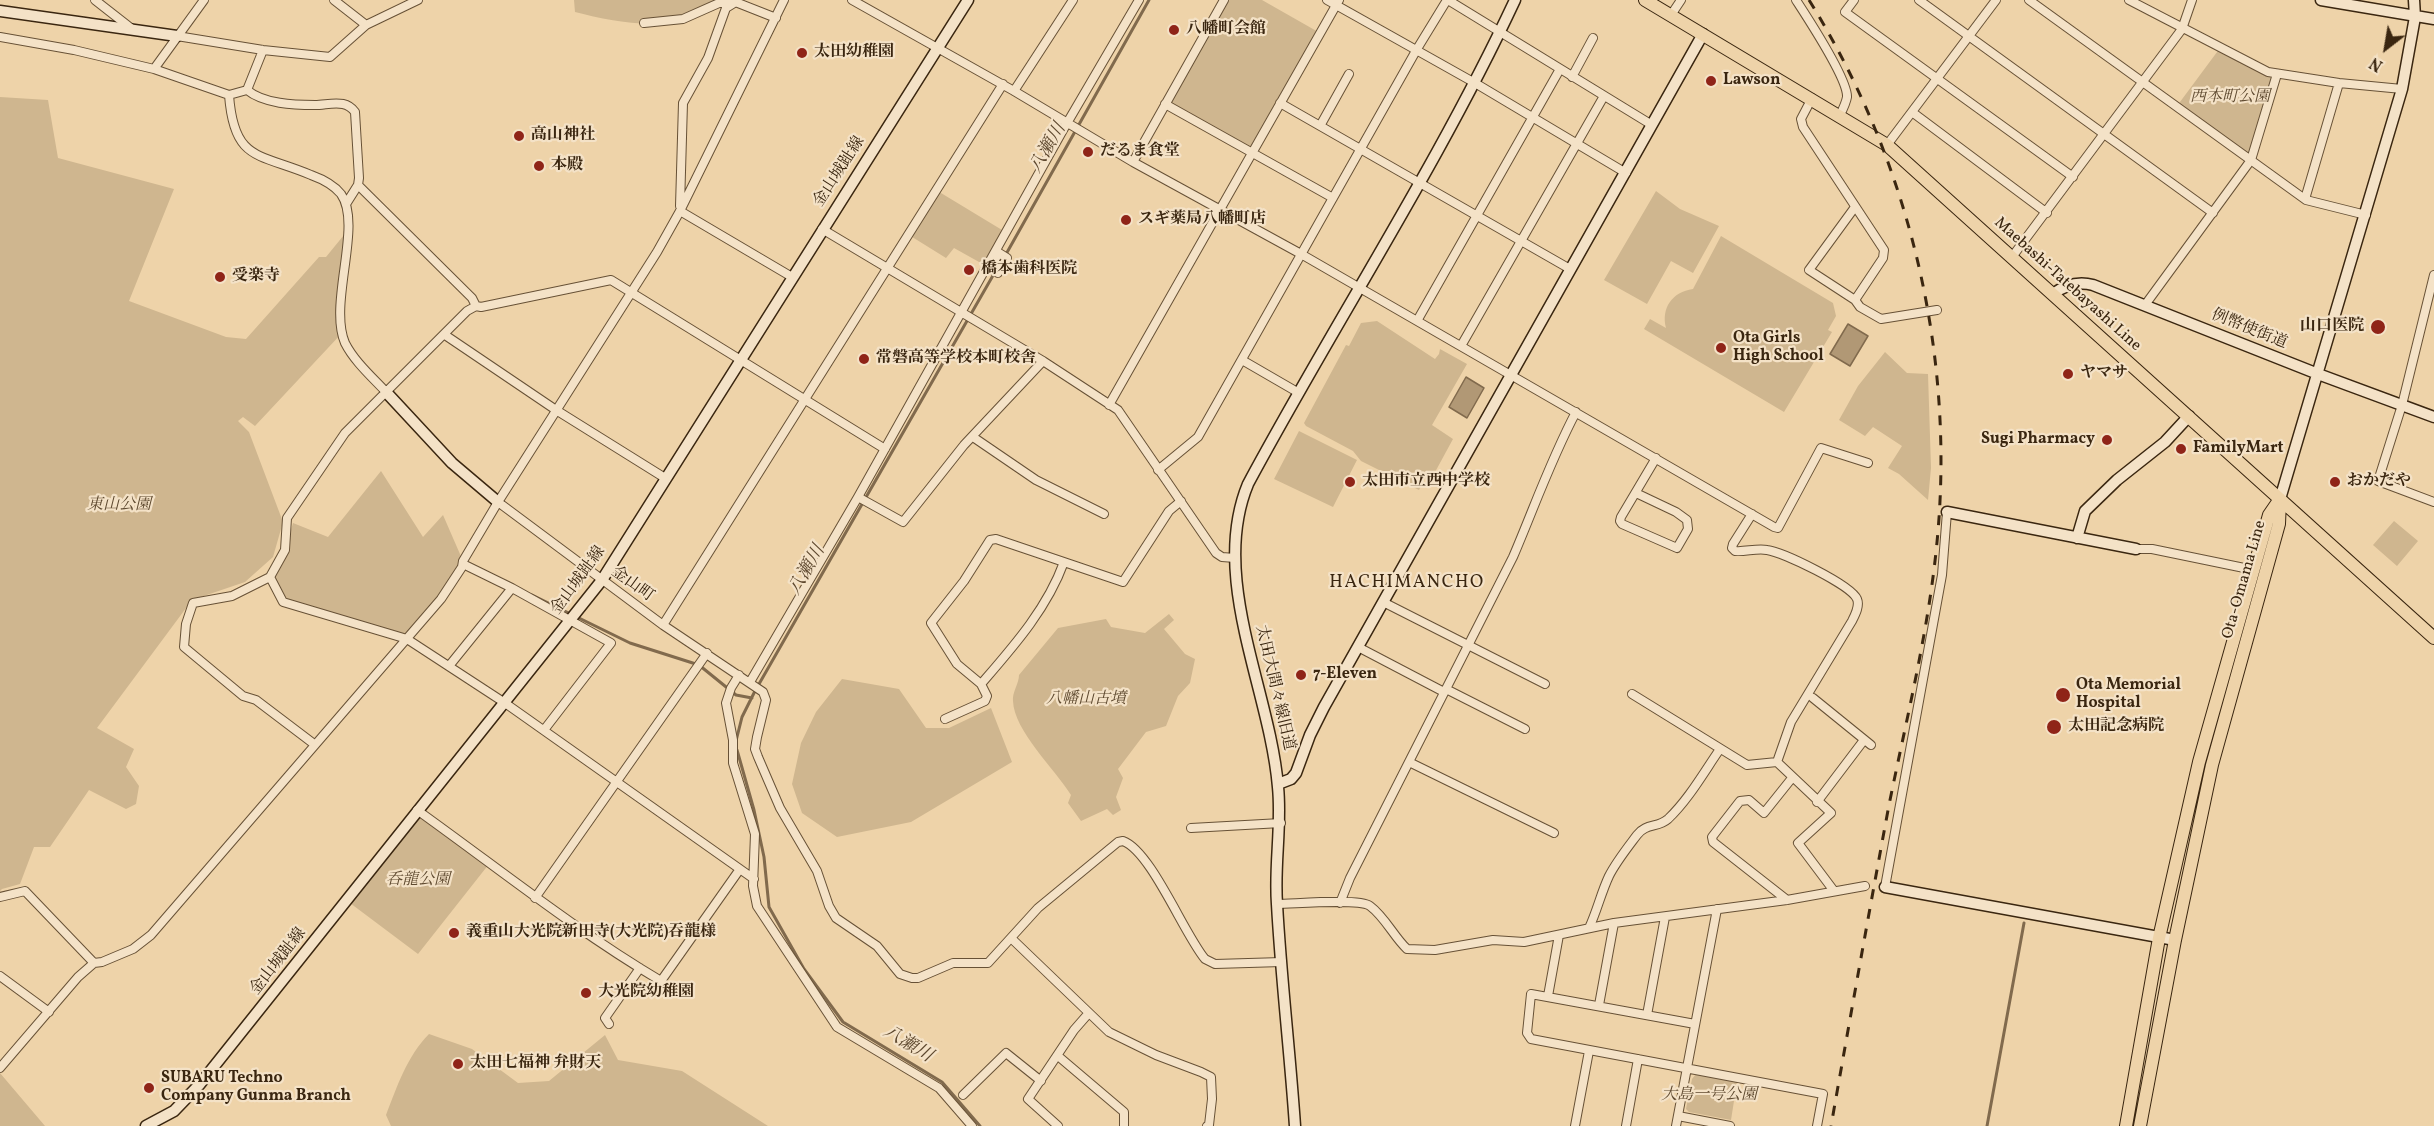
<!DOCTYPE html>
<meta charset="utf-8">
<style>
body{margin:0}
#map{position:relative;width:2434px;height:1126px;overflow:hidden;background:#eed3a9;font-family:Vollkorn,serif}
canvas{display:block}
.north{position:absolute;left:2356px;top:18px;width:60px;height:60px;-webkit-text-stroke:4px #f4e2c7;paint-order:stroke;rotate:211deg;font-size:16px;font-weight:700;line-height:24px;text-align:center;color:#3a2610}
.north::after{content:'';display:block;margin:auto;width:21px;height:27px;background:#3a2610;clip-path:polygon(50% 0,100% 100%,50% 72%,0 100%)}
</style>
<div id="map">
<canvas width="2434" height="1126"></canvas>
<div class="north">N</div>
</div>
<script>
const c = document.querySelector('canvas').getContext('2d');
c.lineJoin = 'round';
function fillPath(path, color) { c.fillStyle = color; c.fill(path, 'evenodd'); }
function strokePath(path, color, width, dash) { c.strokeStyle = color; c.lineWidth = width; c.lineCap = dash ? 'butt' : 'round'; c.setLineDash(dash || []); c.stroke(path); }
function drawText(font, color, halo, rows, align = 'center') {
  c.font = font + ' Vollkorn,"Noto Serif JP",serif'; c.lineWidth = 4.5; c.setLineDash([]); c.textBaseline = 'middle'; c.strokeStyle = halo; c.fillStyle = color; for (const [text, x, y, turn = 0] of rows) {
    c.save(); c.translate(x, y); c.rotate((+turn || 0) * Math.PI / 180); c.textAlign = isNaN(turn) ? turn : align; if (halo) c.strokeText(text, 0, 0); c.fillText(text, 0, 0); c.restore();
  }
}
const green = new Path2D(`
 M574 0H732C715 4 701 13 685 19 654 30 606 20 575 12Z
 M1224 0H1262L1320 33 1252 153 1165 104Z
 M2220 48 2277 74 2251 160 2177 106Z
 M0 97 48 100 58 158 174 189 129 301 226 337 246 339 319 257H326L348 230 342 333 255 426 243 417 238 421 249 432 283 522 273 557 245 582 192 600 97 728 134 749 126 767 139 786 136 804 126 809 89 790 50 847H34L20 884 2 889 0 891Z
 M936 190 1007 233 988 267 954 248 946 258 909 235Z
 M1656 191 1680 209 1719 226 1693 273 1671 261 1647 304 1604 280Z
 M1721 236 1833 303 1836 316 1828 330 1832 332 1784 412 1644 329 1650 319 1666 328C1661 308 1672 292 1693 289Z
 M1377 321 1435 359 1439 354 1440 349 1467 364 1432 425 1453 439 1434 474 1428 472 1419 490 1361 461 1353 451 1306 426 1304 423 1346 345 1349 346 1361 323Z
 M1885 352 1907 373 1928 374 1931 468 1928 500 1899 474 1888 468 1902 446 1873 427 1865 436 1839 420 1858 386Z
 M1299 431 1357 460 1333 507 1274 479Z
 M381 471 423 537 443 515 463 561 407 639 283 602 270 577 285 550 293 523 328 537Z
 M2394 521 2418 541 2397 566 2373 545Z
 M1169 614 1174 620 1164 629 1185 654 1195 659 1190 683 1178 696 1166 726 1146 732 1118 769 1123 778 1116 797 1121 810 1113 815 1107 809 1081 821 1068 803 1071 795C1055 769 1014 731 1013 701 1012 692 1019 684 1019 675L1058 628 1106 619 1111 627 1145 633Z
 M842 679 899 689 926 728H949L991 708 1012 762 911 822 837 837 802 813 792 784 801 743 816 712Z
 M417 810 489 864 418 954 346 900Z
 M429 1034 472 1049 518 1083 549 1081 605 1035 618 1060 682 1071 768 1126H391L386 1115C397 1087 407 1056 429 1034Z
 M0 1073 45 1126H0Z
 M1696 1074 1737 1082 1731 1120 1689 1112 1686 1109 1692 1079Z`);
const water = new Path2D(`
 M1848 324 1868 336 1850 366 1830 354Z
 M1466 377 1484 388 1467 418 1449 407Z`);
const stream = new Path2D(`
 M1005 256 1149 0
 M532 595 630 643 699 665 736 695 752 698
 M736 741 742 717 755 691 995 272
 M737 750 754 810 764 857 769 907 804 969 843 1022 942 1082 980 1126
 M1987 1126 2024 923`);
const street = new Path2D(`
 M95 0 132 29
 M334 0 366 25
 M852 0 1014 91 1133 162 1301 254 1774 527 1778 528 1821 448 1868 463
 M1327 0 1475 83 1626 173
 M1448 0 1652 125
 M1796 0C1807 17 1848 79 1847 97 1846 103 1843 109 1840 115
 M1854 0 1845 12 2073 177
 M1919 0 2213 213
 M2029 0 2306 200 2366 215
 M2129 0 2268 72 2339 83 2402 89
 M733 1 776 18
 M1671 15 1681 0
 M644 23 683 19 719 3H733
 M177 36 263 50 330 57 366 25 418 0
 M0 37 74 50 154 69 229 95 247 90 263 50
 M154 69 204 0
 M1572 77 1593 38
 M247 90C264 104 294 105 315 105 324 105 334 102 343 104 348 105 352 108 355 112L359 178 358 185 346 204
 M1014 91 1073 0
 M229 95C234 162 259 153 311 175 322 179 333 184 341 194 363 225 328 303 345 343 354 361 372 377 386 392
 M1812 98 1801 119 1803 127 1884 250 1883 258 1855 300 1860 307 1881 319 1937 310
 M1280 103 1570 269
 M1165 104 1333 198
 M1912 112 2047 213
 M1320 126 1349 74
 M1887 145 1996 0
 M1133 162 1224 0
 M2305 199 2339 83
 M680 206 683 103 708 58 726 8 734 3
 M680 211 792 277
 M822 229 1043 361 1118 410 1216 553 1222 557 1235 558
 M999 253 1007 258 998 273 990 268Z
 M2012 257 2182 29 2192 0
 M2434 275 2402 405 2378 481 2434 502
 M1855 300 1809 270 1855 207
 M2145 305 2251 160 2277 74
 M476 306 481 307 611 280 885 449
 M1417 321 1560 69
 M445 335 556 410 665 478
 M1461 346 1604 96
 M1242 360 1299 393
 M1109 405 1339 0
 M973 437 1036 480 1104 514
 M1158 470 1198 437 1417 49 1447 0
 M1636 493 1676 512 1687 520 1688 529 1677 548 1622 524 1620 521 1621 517 1656 458
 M858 497 903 522 964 445 1043 361
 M498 502 663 625 763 692 766 700 757 737 755 749 758 757 780 808 817 871 829 906 836 918 877 946 900 974 912 978H918L953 963H988L1038 908 1118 842 1123 841C1151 851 1184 934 1205 959L1215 964 1282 962
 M1752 514 1733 544 1732 548 1735 551C1745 552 1757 548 1767 550 1783 552 1851 585 1857 599 1860 606 1855 615 1852 621L1791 722 1777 762
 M2136 549H2152L2254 570
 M463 564 512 588
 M270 577 283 602 407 639 505 703 754 879
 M1383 602 1545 684
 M663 625 1003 84
 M1358 647 1444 692
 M449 666 512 588 611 643 544 730
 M739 675 731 688 726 703 733 740V763L755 834 753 886 757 906 837 1027 939 1088 972 1126
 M750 682 858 497 1063 130 1139 0
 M981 684C1013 647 1047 609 1064 562
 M1446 689 1525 729
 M1632 694 1747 765 1777 762 1831 813 1798 843 1834 891
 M1813 698 1871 745
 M945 719 985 701 987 696 981 684 957 664 931 623 964 581 990 540 996 539 1123 582 1169 511 1181 501
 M314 744 256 700 243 696 184 647 186 624 193 603 232 596 270 577 285 550 287 518 345 433 467 311 476 306 472 298 358 185
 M1409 762 1554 833
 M1817 802 1864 740
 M417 810C498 868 575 930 661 981L740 869
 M1191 828 1281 823
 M1885 887 1942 575 1947 512
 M0 897 25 891 94 963
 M535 898 707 653
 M1787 900 1713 842 1712 837 1740 801 1749 800 1764 813 1792 778
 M1340 903 1350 878 1513 557C1534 508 1551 459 1576 412
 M1277 904C1294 904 1359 898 1370 906 1385 917 1394 937 1407 949L1435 950 1493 940 1524 942 1614 923 1787 900 1865 886
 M1589 928C1597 911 1601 893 1609 876 1616 862 1628 847 1637 835 1646 823 1658 828 1668 819 1689 799 1704 772 1720 749
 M1011 938 1109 1032 1156 1055 1201 1072 1211 1077 1212 1099 1209 1125 1207 1126
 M0 976 49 1012
 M1548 996 1559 935
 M1599 1005 1614 923
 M1647 1015 1665 917
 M609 1024 605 1018 640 968
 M1695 1024 1531 994 1527 1033 1531 1039 1823 1094 1817 1126
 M1058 1056 1124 1112V1126
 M0 1068 78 977 94 963 102 962 133 949 151 935 441 599 462 567 463 561 498 502 657 252 680 211 784 0
 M963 1095 1006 1053 1041 1081
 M1678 1116 1730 1126
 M1058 1126 1028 1099 1074 1030 1088 1014
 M1575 1126 1589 1051
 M1626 1126 1638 1059
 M1676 1126 1717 909`);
const secondary = new Path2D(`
 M2321 0 2434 19
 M0 11 177 36
 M2053 294C2065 285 2078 281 2093 285L2318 374 2434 417
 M386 392 452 463 498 502
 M2280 499 2402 89 2415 17 2414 0
 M1947 512 2136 549
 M2077 538 2085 511 2117 480 2165 442 2189 416
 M1278 784 1291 779 1296 773 1310 735 1324 707 1703 34
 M1885 887 2175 940
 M146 1126 174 1111 200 1084 602 580 968 0
 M1295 1126C1290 1052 1281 978 1277 904 1274 865 1282 826 1278 787 1270 690 1209 578 1248 484 1335 322 1437 167 1515 0`);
const primary = new Path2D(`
 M1645 0 1887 145 2434 638
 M2126 1126 2159 938 2199 762 2269 515 2280 499
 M2140 1126 2175 940 2212 765 2279 524 2280 500`);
const rail = new Path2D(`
 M1809 0C1911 164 1957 360 1936 552 1927 637 1906 721 1889 805 1869 912 1850 1019 1831 1126`);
const markers = [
 [1174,30,6,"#8f2418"],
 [802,53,6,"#8f2418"],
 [1711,81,6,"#8f2418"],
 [519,136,6,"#8f2418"],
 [1088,152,6,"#8f2418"],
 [539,166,6,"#8f2418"],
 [1126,220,6,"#8f2418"],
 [969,270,6,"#8f2418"],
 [220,277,6,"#8f2418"],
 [2378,327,8,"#8f2418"],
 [1721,348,6,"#8f2418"],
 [864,359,6,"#8f2418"],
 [2068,374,6,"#8f2418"],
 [2107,440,6,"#8f2418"],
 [2181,449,6,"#8f2418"],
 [1350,482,6,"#8f2418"],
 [2335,482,6,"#8f2418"],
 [1301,675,6,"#8f2418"],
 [2063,695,8,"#8f2418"],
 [2054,727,8,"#8f2418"],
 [454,933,6,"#8f2418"],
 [586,993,6,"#8f2418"],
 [458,1064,6,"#8f2418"],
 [149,1088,6,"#8f2418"]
];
const poiNames = [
 ["八幡町会館",1186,30],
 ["太田幼稚園",814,53],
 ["Lawson",1723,81],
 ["高山神社",531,136],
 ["だるま食堂",1100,152],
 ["本殿",551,166],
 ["スギ薬局八幡町店",1138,220],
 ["橋本歯科医院",981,270],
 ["受楽寺",232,277],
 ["山口医院",2364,327,"right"],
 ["Ota Girls",1733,339],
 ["High School",1733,357],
 ["常磐高等学校本町校舎",876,359],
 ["ヤマサ",2080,374],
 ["Sugi Pharmacy",2095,440,"right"],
 ["FamilyMart",2193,449],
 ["太田市立西中学校",1362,482],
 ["おかだや",2347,482],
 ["7-Eleven",1313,675],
 ["Ota Memorial",2076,686],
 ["Hospital",2076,704],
 ["太田記念病院",2068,727],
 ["義重山大光院新田寺(大光院)吞龍様",466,933],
 ["大光院幼稚園",598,993],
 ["太田七福神 弁財天",470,1064],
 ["SUBARU Techno",161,1079],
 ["Company Gunma Branch",161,1097]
];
const parkNames = [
 ["西本町公園",2230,98],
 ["東山公園",119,506],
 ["八幡山古墳",1086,700],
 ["呑龍公園",418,881],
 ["大島一号公園",1709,1096]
];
const streetNames = [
 ["金山城趾線",840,172,-57],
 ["Maebashi-Tatebayashi Line",2067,285,42],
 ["例幣使街道",2249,330,22],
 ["Ota-Omama Line",2245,580,-74],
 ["金山城趾線",579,581,-54],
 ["金山町",632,585,36],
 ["太田大間々線旧道",1274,688,77],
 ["金山城趾線",279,962,-52]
];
const waterNames = [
 ["八瀬川",1049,149,-60],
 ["八瀬川",808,571,-60],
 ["八瀬川",907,1045,31]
];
const neighbourhoodNames = [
 ["HACHIMANCHO",1407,584]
];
fillPath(green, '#cfb68f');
fillPath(water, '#b19875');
strokePath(water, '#816a4d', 1.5);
strokePath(stream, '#816a4d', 3);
strokePath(street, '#675136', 10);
strokePath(secondary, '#3a2610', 13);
strokePath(primary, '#3a2610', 14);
strokePath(street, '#f4e2c7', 8);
strokePath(secondary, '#f4e2c7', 10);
strokePath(primary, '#eed3a9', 12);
strokePath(rail, '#3a2610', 3, [10, 10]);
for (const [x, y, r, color] of markers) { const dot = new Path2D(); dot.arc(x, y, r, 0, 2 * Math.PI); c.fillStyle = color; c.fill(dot); strokePath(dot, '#f4e2c7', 2); }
drawText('bold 16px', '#3a2610', '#f4e2c7', poiNames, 'left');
drawText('italic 16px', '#5f4a30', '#f4e2c7', parkNames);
drawText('16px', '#3a2610', '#f4e2c7', streetNames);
drawText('italic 18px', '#5e482e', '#f4e2c7', waterNames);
c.letterSpacing = '1.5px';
drawText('18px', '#3a2610', '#f4e2c7', neighbourhoodNames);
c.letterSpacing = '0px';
</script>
